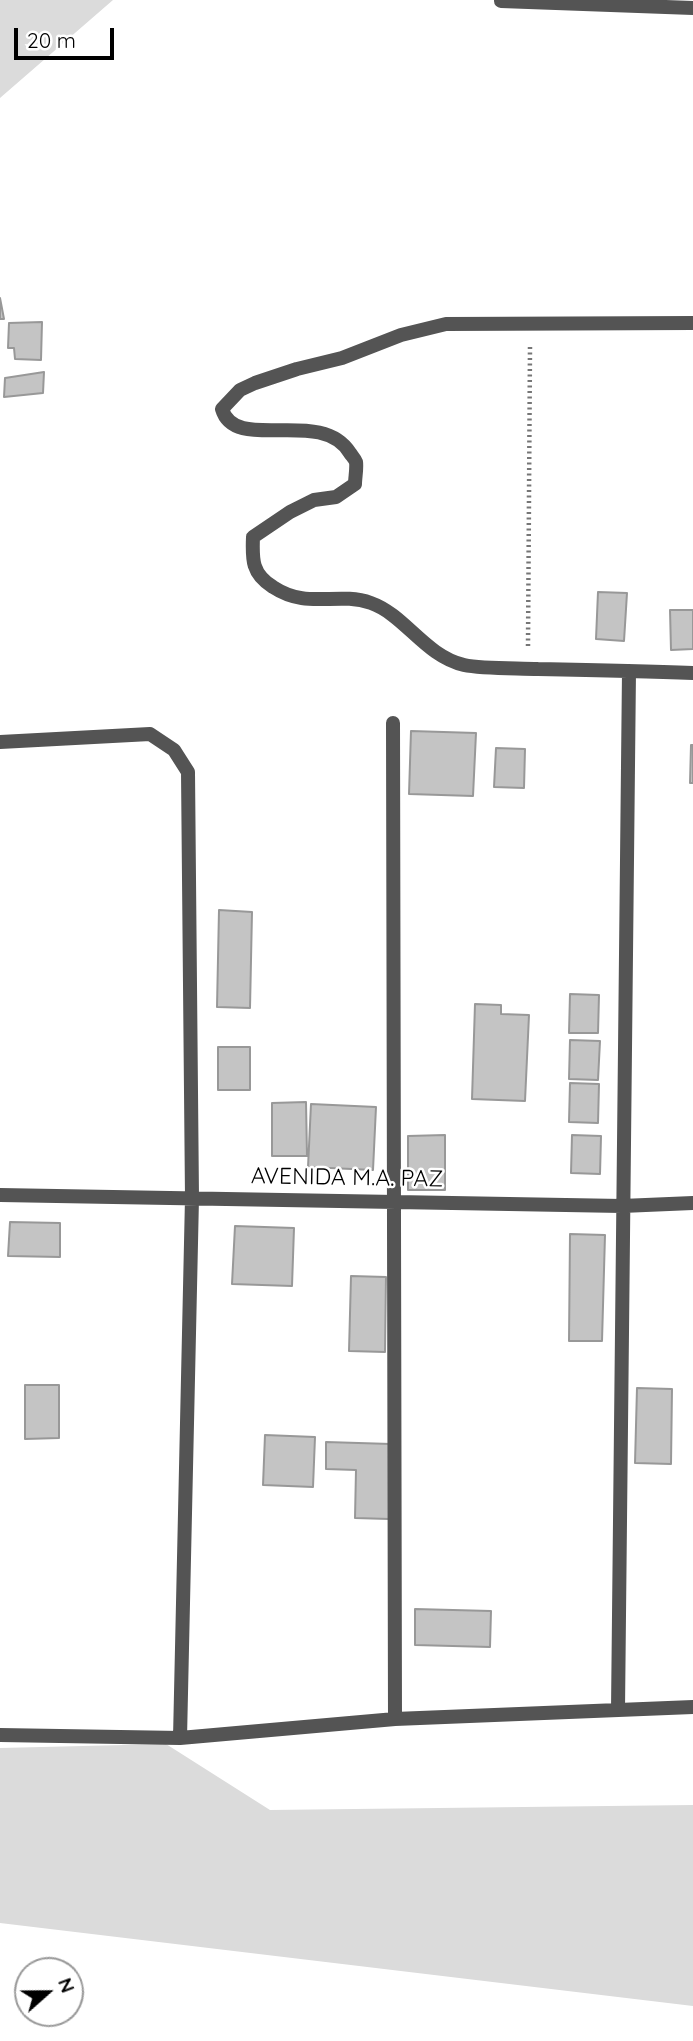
<!DOCTYPE html>
<style>
body{margin:0}
#map{position:relative;width:693px;height:2041px;overflow:hidden;background:#fff;font-family:Quicksand,sans-serif}
canvas{display:block}
.north{position:absolute;left:14px;top:1957px;width:70px;height:70px;box-sizing:border-box;background:#fff;border:2px solid #999;border-radius:50%;rotate:69deg;font-size:19px;font-weight:700;line-height:28px;text-align:center;color:#000}
.north::after{content:'';display:block;margin:auto;width:24px;height:32px;background:#000;clip-path:polygon(50% 0,100% 100%,50% 72%,0 100%)}
.scale{position:absolute;left:14px;top:28px;width:100px;height:32px;box-sizing:border-box;border:4px solid #000;border-top:0;padding-left:9px;font-size:21px;line-height:24px;white-space:nowrap;color:#000;-webkit-text-stroke:5px #fff;paint-order:stroke}
</style>
<div id="map">
<canvas width="693" height="2041"></canvas>
<div class="north">N</div>
<div class="scale">20 m</div>
</div>
<script>
const c = document.querySelector('canvas').getContext('2d');
c.lineJoin = 'round';
function fillPath(path, color) { c.fillStyle = color; c.fill(path, 'evenodd'); }
function strokePath(path, color, width, dash) { c.strokeStyle = color; c.lineWidth = width; c.lineCap = dash ? 'butt' : 'round'; c.setLineDash(dash || []); c.stroke(path); }
function drawText(font, color, halo, rows, align = 'center') {
  c.font = font + ' Quicksand,sans-serif'; c.lineWidth = 5; c.setLineDash([]); c.textBaseline = 'middle'; c.strokeStyle = halo; c.fillStyle = color; for (const [text, x, y, turn = 0] of rows) {
    c.save(); c.translate(x, y); c.rotate((+turn || 0) * Math.PI / 180); c.textAlign = isNaN(turn) ? turn : align; if (halo) c.strokeText(text, 0, 0); c.fillText(text, 0, 0); c.restore();
  }
}
const green = new Path2D(`
 M0 0H113L0 98Z
 M166 1744 270 1810 693 1805V2006L0 1923V1748Z`);
const building = new Path2D(`
 M0 298 4 319H0Z
 M42 322 41 360 15 359 14 348H8L9 323Z
 M44 372 43 393 4 397 5 378Z
 M598 592 627 593 624 641 596 639Z
 M670 610H693V649L671 650Z
 M411 731 476 733 473 796 409 794Z
 M691 745H693V783H690Z
 M496 748 525 749 524 788 494 787Z
 M219 910 252 912 250 1008 217 1007Z
 M570 994 599 995 598 1033H569Z
 M475 1004 501 1005V1014L529 1015 525 1101 472 1099Z
 M570 1040 600 1041 598 1080 569 1079Z
 M218 1047H250V1090H218Z
 M570 1083 599 1084 598 1123 569 1122Z
 M306 1102 307 1156H272V1103Z
 M311 1104 376 1107 373 1170 308 1167Z
 M445 1135V1190H408V1136Z
 M572 1135 601 1136 600 1174 571 1173Z
 M10 1222 60 1223V1257L8 1256Z
 M235 1226 294 1228 292 1286 232 1284Z
 M570 1234 605 1235 602 1341H569Z
 M351 1276 386 1277 385 1352 349 1351Z
 M25 1385H59V1438L25 1439Z
 M637 1388 672 1389 671 1464 635 1463Z
 M265 1435 315 1437 313 1487 263 1485Z
 M326 1442 391 1444 389 1519 355 1518 356 1470 326 1469Z
 M415 1609 491 1611 490 1647 415 1645Z`);
const path = new Path2D(`
 M528 646 530 347`);
const minor = new Path2D(`
 M501 1 693 8
 M693 323 446 324 401 335 342 358 297 369 255 383 240 390 222 409C235 454 321 406 350 453 352 456 355 459 356 462 357 468 355 478 355 484L336 497 314 500 290 512 253 537C252 560 252 574 273 587 308 610 336 591 371 603 405 615 425 656 464 665 483 669 517 668 538 669 590 670 641 671 693 673
 M393 723 395 1719
 M0 742 150 734 174 750 188 772 192 1198 180 1738
 M0 1195 622 1206 693 1203
 M618 1709 629 671
 M0 1735 180 1738 395 1719 693 1707`);
const streetNames = [
 ["AVENIDA M.A. PAZ",347,1178,1]
];
fillPath(green, '#dbdbdb');
fillPath(building, '#c4c4c4');
strokePath(building, '#989898', 2);
strokePath(path, '#767676', 4.5, [2, 3.5]);
strokePath(minor, '#545454', 14);
drawText('23px', '#000', '#fff', streetNames);
</script>
